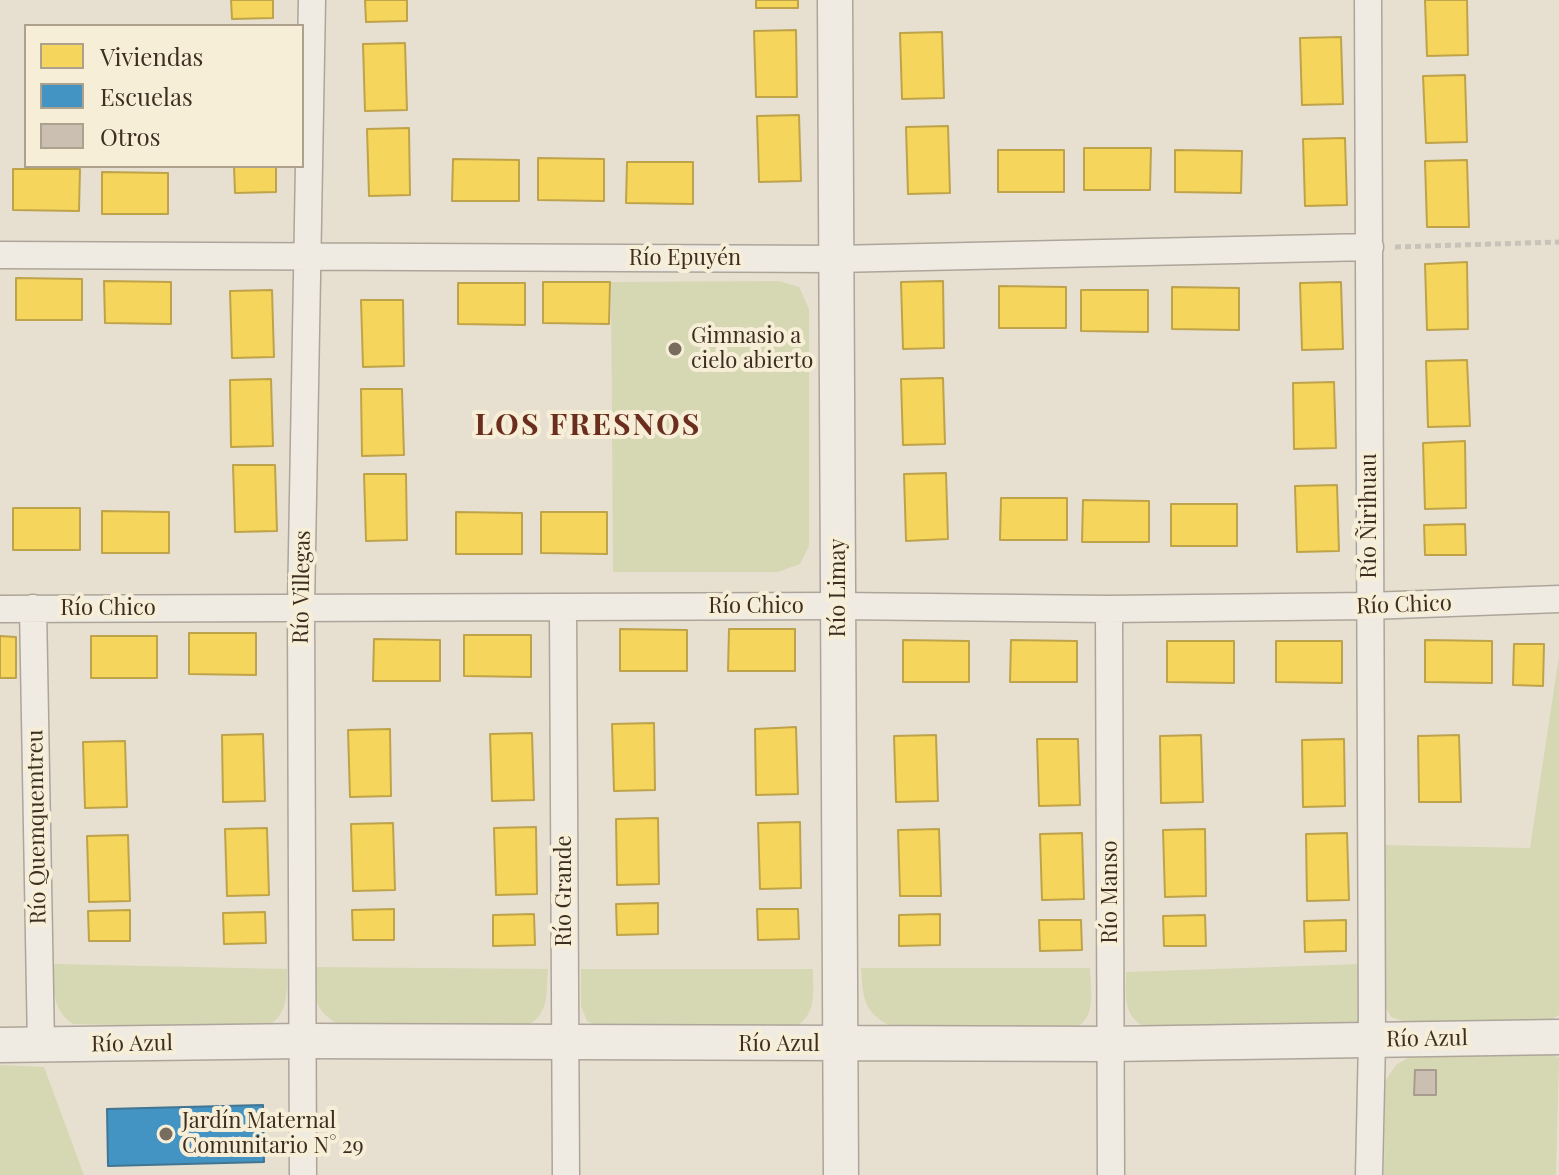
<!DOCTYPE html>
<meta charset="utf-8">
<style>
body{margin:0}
#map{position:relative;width:1559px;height:1175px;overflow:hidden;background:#e7e0d1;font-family:"Playfair Display",serif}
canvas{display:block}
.legend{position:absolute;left:24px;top:24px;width:280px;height:144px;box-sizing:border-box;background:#f7eed8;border:2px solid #ada18e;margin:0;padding:10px 14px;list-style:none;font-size:24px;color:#3d2e20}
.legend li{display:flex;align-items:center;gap:16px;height:40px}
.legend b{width:40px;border:2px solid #ada18e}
</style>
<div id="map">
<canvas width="1559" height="1175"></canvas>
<ul class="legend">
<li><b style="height:22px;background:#f6d55c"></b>Viviendas</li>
<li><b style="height:22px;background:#4393c3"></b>Escuelas</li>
<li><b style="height:22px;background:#cbbfb2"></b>Otros</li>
</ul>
</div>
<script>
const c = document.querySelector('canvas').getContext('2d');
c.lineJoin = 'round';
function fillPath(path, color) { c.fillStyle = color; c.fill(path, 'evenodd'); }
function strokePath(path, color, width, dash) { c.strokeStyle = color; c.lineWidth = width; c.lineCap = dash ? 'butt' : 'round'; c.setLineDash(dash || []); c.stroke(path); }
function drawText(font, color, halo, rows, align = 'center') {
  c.font = font + ' "Playfair Display",serif'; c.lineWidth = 8; c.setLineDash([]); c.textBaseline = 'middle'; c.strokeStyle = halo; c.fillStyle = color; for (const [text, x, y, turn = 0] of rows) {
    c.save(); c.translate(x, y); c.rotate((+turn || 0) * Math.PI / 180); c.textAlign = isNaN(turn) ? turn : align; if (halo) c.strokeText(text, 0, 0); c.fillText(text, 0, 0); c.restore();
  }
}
const green = new Path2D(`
 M779 281 799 287 809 309V546L800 564 778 572H613L611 282Z
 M1559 656V1015L1551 1020 1409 1023 1391 1017 1382 1001 1381 845 1530 848Z
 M53 964 287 969C287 997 289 1015 263 1029L73 1024C51 1009 54 989 53 964Z
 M1362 964 1363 1008 1358 1024 1144 1027C1122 1013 1126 996 1126 972Z
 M314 967 548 969C546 996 550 1014 524 1028L340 1025C313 1011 314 995 314 967Z
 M861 968H1090C1090 990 1098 1016 1075 1028L891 1026C863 1013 863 997 861 968Z
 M581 969H813C813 995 817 1016 792 1029L601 1028 587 1021 581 1006Z
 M1540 1049 1559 1058 1556 1175H1384L1385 1081 1396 1065 1413 1055Z
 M0 1065 44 1067 84 1175H0Z`);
const homes = new Path2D(`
 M231 0H273V18L232 19Z
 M365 0H407V21L366 22Z
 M756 0H798V8H756Z
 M1425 0H1467L1468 55 1427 56Z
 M796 30 797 97H756L754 31Z
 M942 32 944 98 902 99 900 33Z
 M1341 37 1343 104 1302 105 1300 38Z
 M405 43 407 110 365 111 363 44Z
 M1465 75 1467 142 1426 143 1423 76Z
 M799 115 801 181 759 182 757 116Z
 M948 126 950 193 908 194 906 127Z
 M409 128 410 195 369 196 367 129Z
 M1345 138 1347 205 1305 206 1303 139Z
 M1084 148H1151L1150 190H1084Z
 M998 150H1064V192H998Z
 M1175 150 1242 151 1241 193 1175 192Z
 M538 158 604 159V201L538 200Z
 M453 159 519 160V201H452Z
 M1467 160 1469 227H1427L1425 161Z
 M627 162H693V204L626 203Z
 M234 166H276V192L235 193Z
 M13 169H80L79 211 13 210Z
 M102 172 168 173V214H102Z
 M1467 262 1468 329 1427 330 1425 264Z
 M16 278 82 279V320H16Z
 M104 281 171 282V324L105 323Z
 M943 281 944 348 903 349 901 282Z
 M543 282H610L609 324 543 323Z
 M1341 282 1343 349 1302 350 1300 283Z
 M458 283H525V325L458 324Z
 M999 286 1066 287V328H999Z
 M1172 287 1239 288V330L1172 329Z
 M272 290 274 357 232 358 230 291Z
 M1081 290H1148V332L1081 331Z
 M361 300H403L404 366 363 367Z
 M1467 360 1470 426 1428 427 1426 361Z
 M943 378 945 444 903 445 901 379Z
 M271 379 273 446 231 447 230 380Z
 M1334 382 1336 448 1294 449 1293 383Z
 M361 389H402L404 455 362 456Z
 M1465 441 1466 508 1425 509 1423 443Z
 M233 465H275L277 531 235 532Z
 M946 473 948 539 906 541 904 474Z
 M364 474H406L407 540 366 541Z
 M1337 485 1339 551 1297 552 1295 486Z
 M1001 498H1067V540H1000Z
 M1083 500 1149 501V542H1082Z
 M1171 504H1237V546H1171Z
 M13 508H80V550H13Z
 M102 511 169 512V553H102Z
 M456 512 522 513V554H456Z
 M541 512H607V554L541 553Z
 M1465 524 1466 555H1425L1424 525Z
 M620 629 687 630V671H620Z
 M729 629H795V671H728Z
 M189 633H256V675L189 674Z
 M464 635H531V677L464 676Z
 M0 636 16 637V678H0Z
 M91 636H157V678H91Z
 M374 639 440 640V681H373Z
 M903 640 969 641V682H903Z
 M1011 640 1077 641V682H1010Z
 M1425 640 1492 641V683L1425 682Z
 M1167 641H1234V683L1167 682Z
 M1276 641H1342V683L1276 682Z
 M1514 644H1544L1543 686 1513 685Z
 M654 723 655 790 614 791 612 724Z
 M796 727 798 794 756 795 755 729Z
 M390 729 391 796 350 797 348 730Z
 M532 733 534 800 492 801 490 734Z
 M263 734 265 801 223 802 222 735Z
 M936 735 938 801 896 802 894 736Z
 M1201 735 1203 802 1161 803 1160 736Z
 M1459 735 1461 802H1419L1418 736Z
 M1037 739H1078L1080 805 1039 806Z
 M1344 739 1345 806 1303 807 1302 740Z
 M125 741 127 807 85 808 83 742Z
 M658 818 659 884 617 885 616 819Z
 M800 822 801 888 760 889 758 823Z
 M393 823 395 890 353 891 351 824Z
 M536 827 537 894 496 895 494 828Z
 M267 828 269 895 227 896 225 829Z
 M939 829 941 896H900L898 830Z
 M1205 829 1206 896 1165 897 1163 830Z
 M1082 833 1084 899 1042 900 1040 834Z
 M1347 833 1349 900 1307 901 1306 834Z
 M128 835 130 901 89 902 87 836Z
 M658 903V934L617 935 616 904Z
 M394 909V940H353L352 910Z
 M757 909H798L799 939 758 940Z
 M130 910V941H89L88 911Z
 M265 912 266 943 224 944 223 913Z
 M534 914 535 945 493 946V915Z
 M940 914V945L899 946V915Z
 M1205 915 1206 946H1164L1163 916Z
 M1039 920H1081L1082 950 1040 951Z
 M1346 920V951L1305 952 1304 921Z`);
const schools = new Path2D(`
 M263 1105 264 1162 108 1166 107 1109Z`);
const building = new Path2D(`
 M1415 1070H1436V1095H1414Z`);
const path = new Path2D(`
 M1395 247 1559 242`);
const minor = new Path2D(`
 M1368 0 1372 1040 1369 1175
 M0 255 835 259 1370 247
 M33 608 41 1046
 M563 608 566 1175
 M0 609 838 606 1109 609 1369 606 1559 599
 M1109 609 1111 1175
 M303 1175 301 607 312 0`);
const tertiary = new Path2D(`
 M835 0 841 1175
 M0 1045 303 1041 1110 1044 1559 1037`);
const markers = [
 [675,349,8,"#786c5e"],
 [166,1134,8,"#786c5e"]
];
const streetNames = [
 ["Río Epuyén",685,258],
 ["Río Ñirihuau",1369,516,-90],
 ["Río Villegas",302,587,-89],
 ["Río Limay",838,588,-90],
 ["Río Chico",1404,605,-2],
 ["Río Chico",756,606],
 ["Río Chico",108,608],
 ["Río Quemquemtreu",37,827,-91],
 ["Río Grande",564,891,-90],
 ["Río Manso",1110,892,-90],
 ["Río Azul",1427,1039,-1],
 ["Río Azul",132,1044,-1],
 ["Río Azul",779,1044]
];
const poiNames = [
 ["Gimnasio a",691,336],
 ["cielo abierto",691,361],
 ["Jardín Maternal",182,1121],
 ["Comunitario N° 29",182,1146]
];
const districtNames = [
 ["LOS FRESNOS",588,426]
];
fillPath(green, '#d6d7b3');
fillPath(homes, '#f6d55c');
strokePath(homes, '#bea34a', 2);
fillPath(schools, '#4393c3');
strokePath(schools, '#417592', 2);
fillPath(building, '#cbbfb2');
strokePath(building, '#a89c90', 2);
strokePath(minor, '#ada599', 29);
strokePath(tertiary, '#ada599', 37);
strokePath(path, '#c8c2b9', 5, [6, 4]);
strokePath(minor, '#efebe3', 26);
strokePath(tertiary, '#efebe3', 34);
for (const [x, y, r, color] of markers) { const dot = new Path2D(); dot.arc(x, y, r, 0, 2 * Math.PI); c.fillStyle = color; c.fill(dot); strokePath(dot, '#f7eed8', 3); }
drawText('22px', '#3d2e20', '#f7eed8', streetNames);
drawText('22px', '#3d2e20', '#f7eed8', poiNames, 'left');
c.letterSpacing = '2px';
drawText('bold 30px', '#6b2e1e', '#f7eed8', districtNames);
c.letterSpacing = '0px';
</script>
